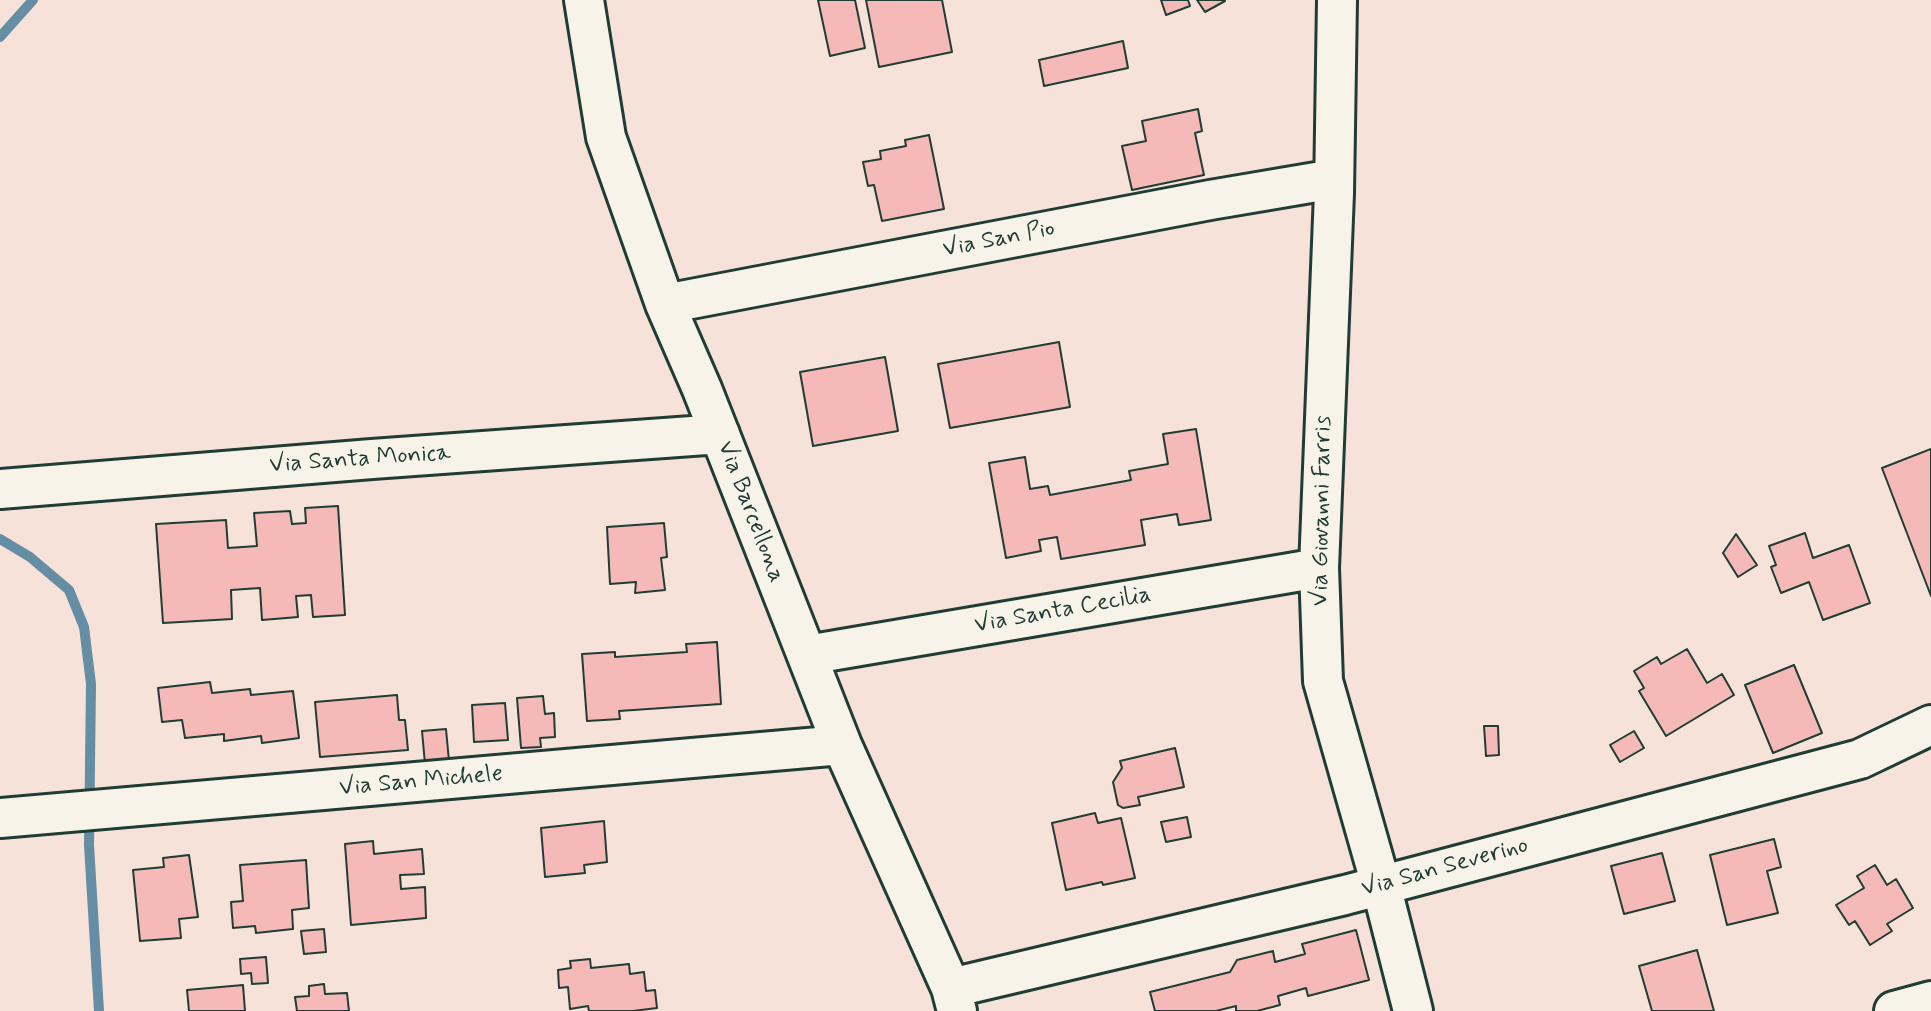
<!DOCTYPE html>
<style>
body{margin:0}
canvas{display:block;background:#f6e2d9}
</style>
<canvas width="1931" height="1011"></canvas>
<script>
const c = document.querySelector('canvas').getContext('2d');
c.lineJoin = 'round';
function strokePath(path, color, width, dash) { c.strokeStyle = color; c.lineWidth = width; c.lineCap = dash ? 'butt' : 'round'; c.setLineDash(dash || []); c.stroke(path); }
function fillPath(path, color) { c.fillStyle = color; c.fill(path, 'evenodd'); }
function drawText(font, color, halo, rows, align = 'center') {
  c.font = font + ' Mynerve,sans-serif'; c.lineWidth = 5; c.setLineDash([]); c.textBaseline = 'middle'; c.strokeStyle = halo; c.fillStyle = color; for (const [text, x, y, turn = 0] of rows) {
    c.save(); c.translate(x, y); c.rotate((+turn || 0) * Math.PI / 180); c.textAlign = isNaN(turn) ? turn : align; if (halo) c.strokeText(text, 0, 0); c.fillText(text, 0, 0); c.restore();
  }
}
const stream = new Path2D(`
 M0 37 33 0
 M0 539 30 557 69 590 84 627 91 684 89 845 99 1011`);
const building = new Path2D(`
 M818 0H855L865 48 830 56Z
 M866 0H942L952 52 879 67Z
 M1161 0H1188L1190 6 1166 15Z
 M1197 0H1224L1225 1 1205 12Z
 M1123 41 1128 68 1044 86 1039 60Z
 M1198 109 1202 131 1195 133 1204 175 1132 190 1122 146 1146 141 1142 121Z
 M929 135 944 209 882 221 874 185 868 186 863 162 881 159 880 151 906 146 905 140Z
 M1059 342 1070 407 950 428 938 364Z
 M885 357 898 431 813 446 800 372Z
 M1196 429 1211 520 1179 525 1177 514 1141 520 1145 545 1061 559 1057 537 1039 540 1041 551 1006 558 989 463 1025 457 1030 489 1048 486 1050 495 1131 480 1129 471 1168 464 1163 434Z
 M1931 449V596L1882 468Z
 M338 506 345 615 313 617 311 595 296 596 298 617 262 620 260 588 231 590 232 619 163 623 156 524 226 520 228 548 257 546 254 513 290 511 292 524 306 523 305 508Z
 M664 523 667 557 661 558 665 590 635 593 636 582 610 584 607 527Z
 M1805 533 1813 558 1849 545 1870 603 1823 620 1809 582 1781 593 1771 567 1776 565 1769 546Z
 M1736 534 1757 565 1738 577 1723 553Z
 M717 642 721 704 619 711 620 719 587 721 582 654 615 652V657L687 652 686 644Z
 M1687 649 1707 683 1722 674 1734 695 1666 736 1639 691 1644 688 1634 671 1657 657 1661 664Z
 M1794 665 1822 733 1773 753 1745 685Z
 M210 682 212 693 250 689 251 695 293 691 299 738 262 743 261 736 224 741V734L185 738 182 720 162 722 158 688Z
 M397 695 399 720H405L408 750 320 757 315 702Z
 M543 696 545 714 554 713 555 737 540 738 541 747 521 748 517 698Z
 M505 703 508 740 474 742 472 705Z
 M1484 726H1498L1499 755 1486 756Z
 M446 729 449 761 425 764 422 731Z
 M1634 731 1644 748 1620 762 1610 745Z
 M1175 748 1184 787 1138 797 1140 805 1123 808 1118 805 1113 782 1122 768 1120 761Z
 M1095 813 1098 823 1121 818 1135 878 1103 885 1102 882 1066 890 1052 823Z
 M1187 817 1191 837 1166 842 1161 822Z
 M604 821 607 862 584 865 585 873 545 877 541 828Z
 M1774 839 1781 867 1767 871 1778 913 1727 925 1710 855Z
 M373 841 374 854 422 849 424 874 400 875 401 889 425 887 426 918 351 925 345 844Z
 M1662 853 1675 901 1624 914 1611 866Z
 M189 855 198 917 179 919 181 938 140 941 133 870 164 867 163 858Z
 M306 860 309 908 292 910 293 929 256 933 255 926 233 928 231 902 243 901 240 865Z
 M1875 865 1887 885 1896 879 1913 908 1887 924 1892 931 1870 945 1855 921 1849 925 1836 905 1864 888 1857 876Z
 M324 929 326 952 304 954 301 931Z
 M1356 930 1369 980 1308 996 1306 988 1278 996 1280 1005 1257 1011H1236V1006L1216 1011H1155L1150 992 1230 972 1237 960 1273 951 1275 962 1305 954 1302 944Z
 M1697 950 1714 1011H1652L1639 966Z
 M266 957 268 983 252 984 251 973 241 974 240 959Z
 M590 959 591 968 629 964 630 974 644 972 646 991 655 990 657 1008 633 1011H589L588 1006 570 1009 568 987 559 988 558 970 571 968 570 961Z
 M324 984 325 994 347 993 349 1011H297L295 997 309 996V986Z
 M243 985 245 1011H189L187 990Z`);
const minor = new Path2D(`
 M584 0 606 137 665 304 702 389 842 745 951 988 957 1011
 M1337 0 1334 193 1319 568 1323 681 1381 885 1413 1011
 M665 304 1210 200 1334 179
 M0 489 372 459 720 434
 M807 655 1319 568
 M0 818 842 745
 M951 988 1345 895 1860 759 1931 725
 M1894 1011 1931 1001`);
const streetNames = [
 ["Via San Pio",999,240,-11],
 ["Via Santa Monica",360,460,-4],
 ["Via Giovanni Farris",1323,511,-89],
 ["Via Barcellona",750,512,69],
 ["Via Santa Cecilia",1063,611,-10],
 ["Via San Michele",421,782,-5],
 ["Via San Severino",1445,868,-15]
];
strokePath(stream, '#658da4', 10);
fillPath(building, '#f5b9b7');
strokePath(building, '#1f3d34', 2);
strokePath(minor, '#1f3d34', 44);
strokePath(minor, '#f7f3e8', 38);
drawText('24px', '#1f3d34', '#f7f3e8', streetNames);
</script>
